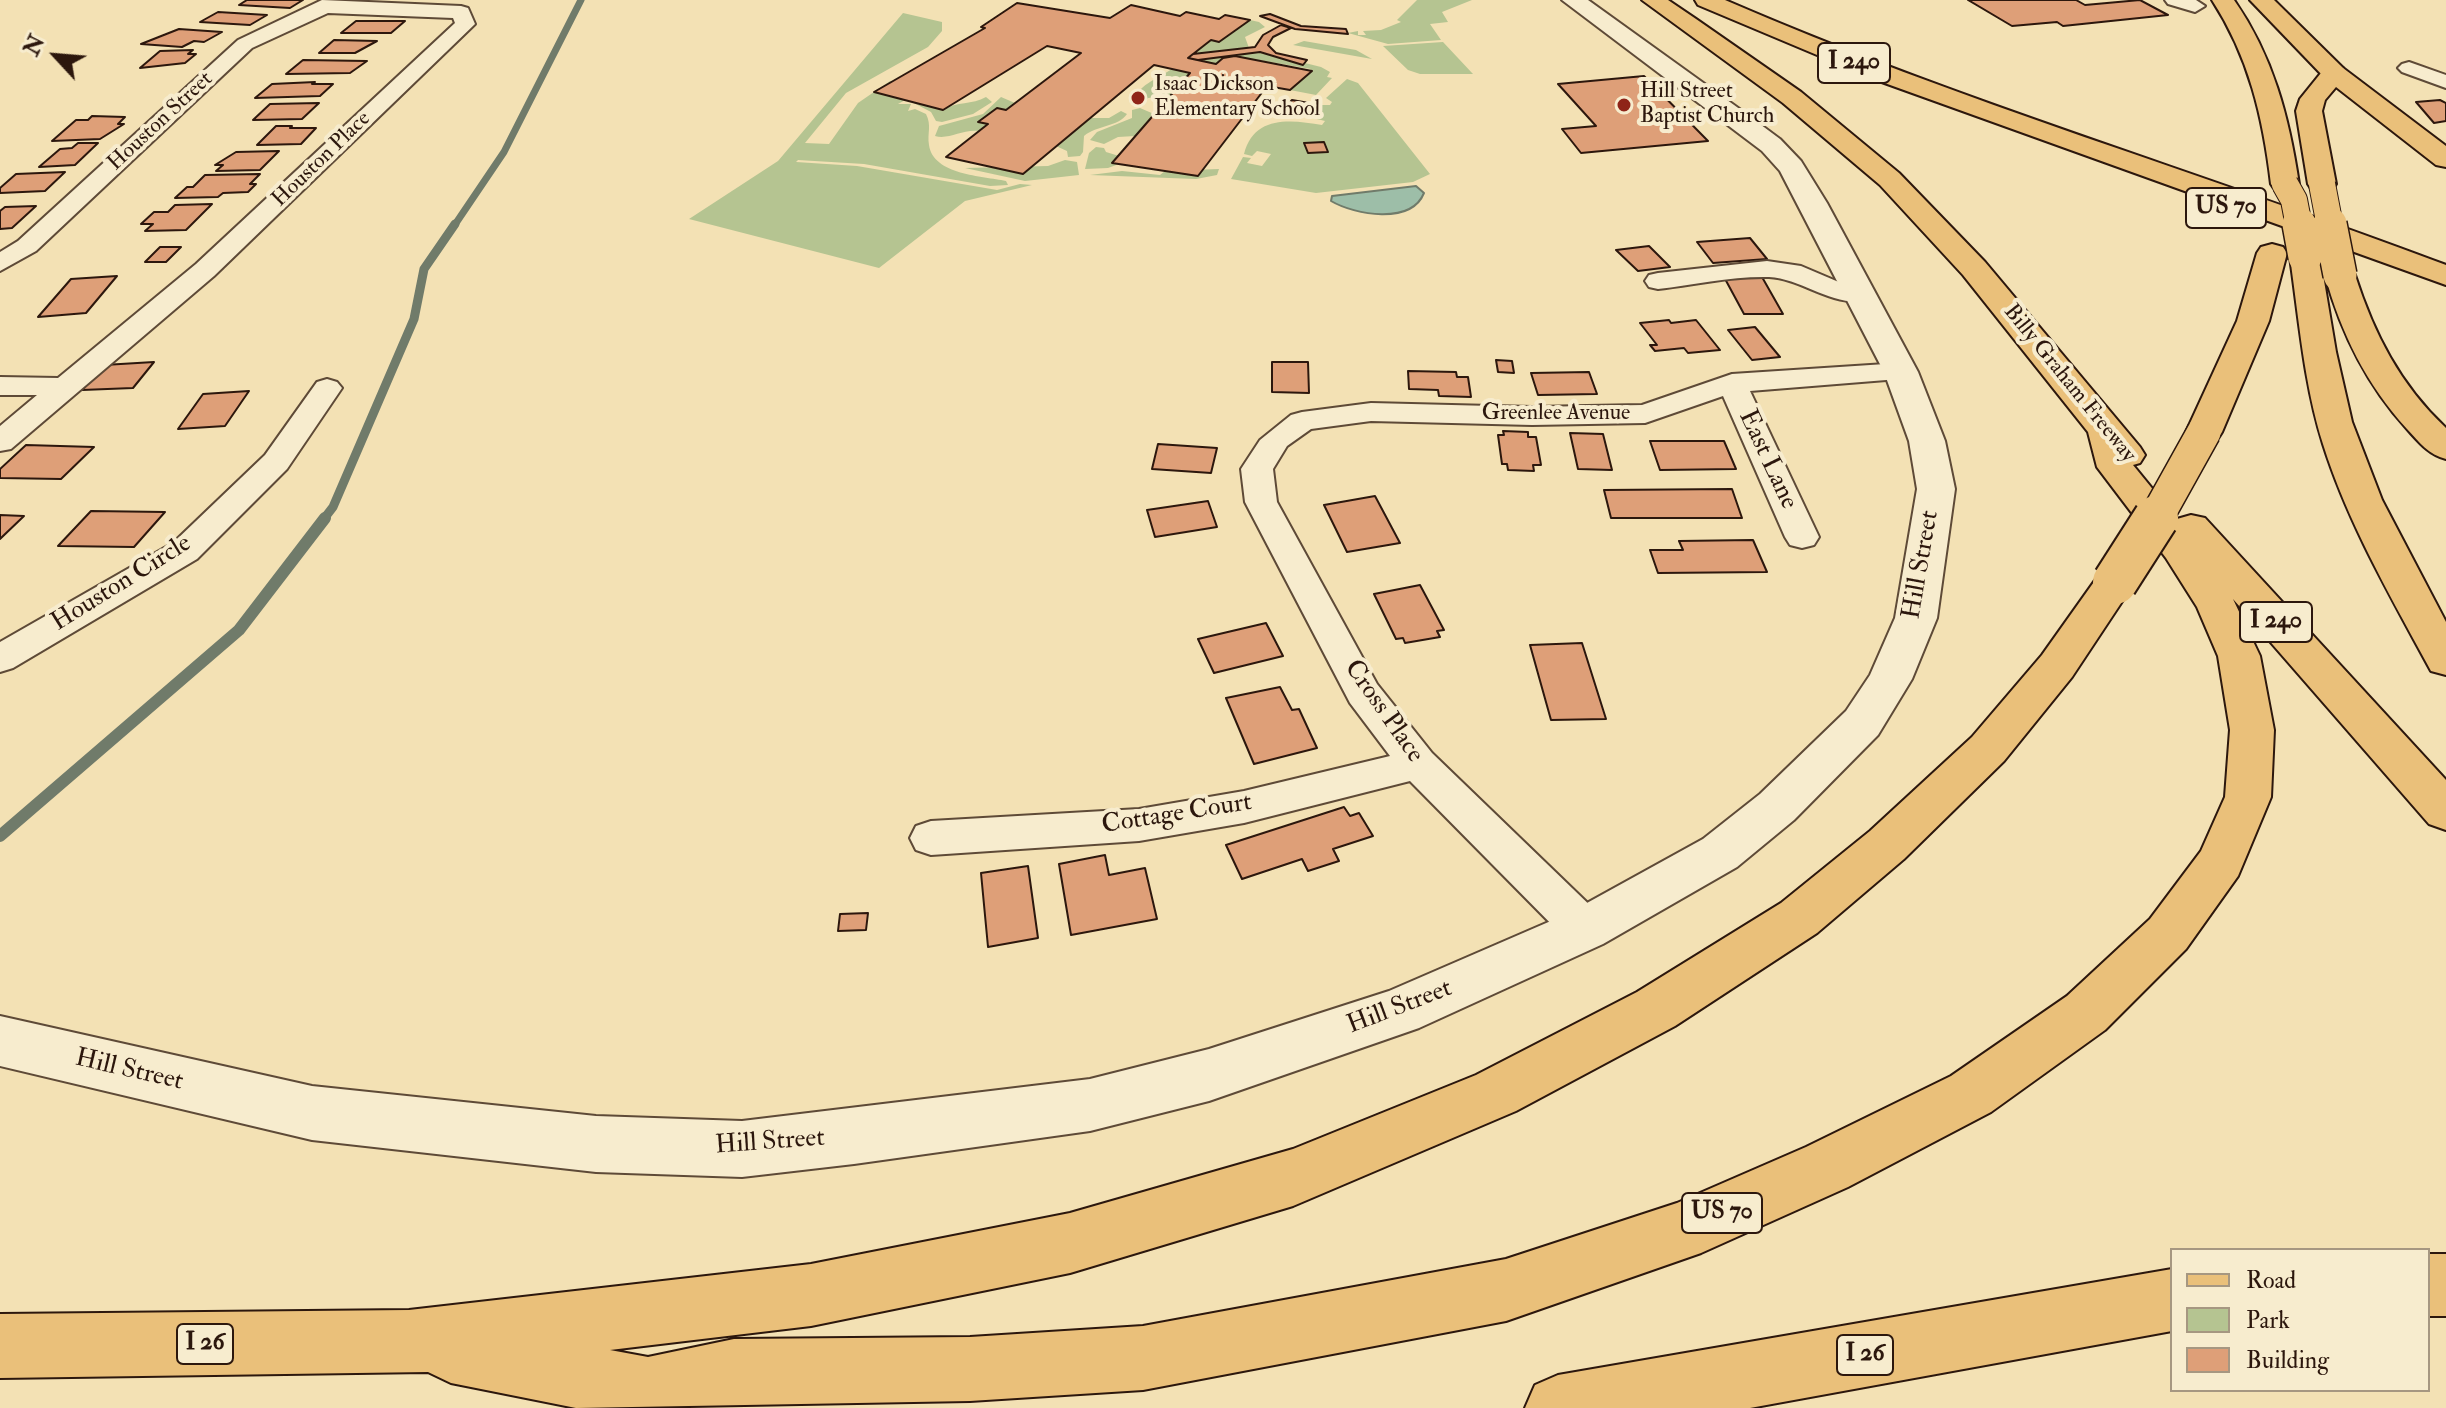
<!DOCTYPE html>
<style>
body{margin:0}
#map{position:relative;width:2446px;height:1408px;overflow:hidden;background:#f3e1b4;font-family:"IM FELL Double Pica",serif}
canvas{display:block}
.legend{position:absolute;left:2170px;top:1248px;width:260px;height:144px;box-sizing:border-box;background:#f7ecce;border:2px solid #a69781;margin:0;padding:10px 14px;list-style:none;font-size:24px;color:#2c170d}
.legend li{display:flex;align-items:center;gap:16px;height:40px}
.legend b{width:40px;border:2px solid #a69781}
.north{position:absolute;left:16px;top:16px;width:80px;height:80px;-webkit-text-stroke:6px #f7ecce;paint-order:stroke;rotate:296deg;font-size:22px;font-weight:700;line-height:32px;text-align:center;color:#2c170d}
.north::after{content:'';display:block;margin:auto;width:28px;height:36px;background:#2c170d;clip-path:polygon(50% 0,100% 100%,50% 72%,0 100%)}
</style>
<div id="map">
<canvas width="2446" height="1408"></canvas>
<ul class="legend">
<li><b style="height:10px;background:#eac07a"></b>Road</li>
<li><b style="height:22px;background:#b5c491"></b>Park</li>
<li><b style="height:22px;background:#de9f78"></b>Building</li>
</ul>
<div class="north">N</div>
</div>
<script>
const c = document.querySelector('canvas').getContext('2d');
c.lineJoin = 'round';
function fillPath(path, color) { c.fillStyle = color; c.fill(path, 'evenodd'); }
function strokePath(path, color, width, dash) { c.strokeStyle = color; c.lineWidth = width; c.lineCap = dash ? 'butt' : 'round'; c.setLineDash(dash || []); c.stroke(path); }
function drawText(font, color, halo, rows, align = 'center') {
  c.font = font + ' "IM FELL Double Pica",serif'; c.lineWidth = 8; c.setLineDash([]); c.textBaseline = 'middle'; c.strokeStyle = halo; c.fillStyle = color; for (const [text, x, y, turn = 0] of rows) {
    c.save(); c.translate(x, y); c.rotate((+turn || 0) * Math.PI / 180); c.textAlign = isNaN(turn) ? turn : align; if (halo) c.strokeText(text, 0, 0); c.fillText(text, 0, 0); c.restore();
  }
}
const green = new Path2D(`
 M1417 0H1472L1442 12 1448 22 1430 24 1441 40 1388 44 1348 33 1358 31V35H1366L1363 31 1381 30 1401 22 1397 20Z
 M903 13 942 22V31L928 47 846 93 805 143 829 144 858 103 890 81 892 82 875 92 905 100 898 104H911L908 111 915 109 926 114C932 126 927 133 929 145 933 175 983 176 1006 181L1008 185 990 186 864 164 798 160 796 162 857 166 997 190 1020 184 1032 185 965 201 879 268 689 219 778 161Z
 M1250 20 1259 22 1265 27 1245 37 1249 48 1193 54 1211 40 1219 42Z
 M1304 41 1356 50 1372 59 1293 45Z
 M1443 42 1473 74H1495H1420L1408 70 1383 46Z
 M1261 52 1321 67 1330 72 1327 77 1332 78 1316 95 1290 90 1311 69 1235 56 1223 58 1216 64 1198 60Z
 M1172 69 1190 73 1170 96 1148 98 1140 105 1132 104C1137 85 1157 79 1172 69Z
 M1347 79 1358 83 1430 174 1413 182 1316 193 1231 179 1243 157 1251 158 1247 163 1262 166 1271 154 1257 151 1252 156 1244 154C1254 114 1293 120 1322 125L1325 121 1309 117 1320 105H1330L1332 102 1326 98Z
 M986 97 992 102 973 114 942 122 936 121 931 112 912 102 943 110C957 101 972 105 986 97Z
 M1001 97 1015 103 1006 110 997 108 979 121 988 124 979 131C962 129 949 140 935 136L939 126 983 114Z
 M1140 108 1154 114 1135 136 1118 137 1104 144 1090 140 1097 132 1132 118V110Z
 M1121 111 1127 114C1118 127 1097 125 1084 136L1083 152 1080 156 1068 157 1067 151 1056 146 1090 118H1109Z
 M1096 147 1104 148 1106 152 1119 156V164L1108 168 1085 169 1089 153Z
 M1065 160 1077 162 1079 175 1025 181 965 168 1048 166Z
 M1219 169 1217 175 1196 179 1090 175 1122 171 1160 175 1165 171Z`);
const water = new Path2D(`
 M1416 186 1424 193C1411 225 1355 215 1331 201L1332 196Z`);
const streamFar2 = new Path2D(`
 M454 226 504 152 581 0`);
const streamFar1 = new Path2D(`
 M323 520 333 507 414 319 424 269 455 224`);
const stream = new Path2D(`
 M0 836 239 630 325 518`);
const building = new Path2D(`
 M247 0H303L290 8 239 5Z
 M1968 0H2076L2085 5 2140 0 2168 15 2063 26 2057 22 2012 26Z
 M1017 3 1110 18 1131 5 1180 16 1186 12 1219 19 1225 15 1250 20 1219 42 1211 40 1188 58 1216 64 1223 58 1235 56 1312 71 1290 90 1267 86 1198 176 1112 163 1190 73 1154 65 1023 174 946 157 988 124 978 122 997 108 1006 110 1081 53 1047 46 943 110 874 92 985 28 981 27Z
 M218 12 267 15 250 25 200 22Z
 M1270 14 1301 26 1346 29 1348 34 1295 29 1260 16Z
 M356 21H405L391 33H341Z
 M1281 25 1291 28 1273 37 1268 45 1276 53 1307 60 1303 65 1260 52 1198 60 1188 58 1193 54 1255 47 1263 35Z
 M179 29 222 32 204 42 194 41 182 47 141 44Z
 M334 40 377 41 355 53H319Z
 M193 50 188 54H196L185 63 140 68 160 51Z
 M303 60 367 61 350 73 286 74Z
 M1644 76 1708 141 1581 153 1562 129 1596 126 1558 84Z
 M315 82 312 84H333L320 96 255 98 272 84Z
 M1292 100 1309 103 1297 116 1269 111 1276 103 1287 106Z
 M2440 100 2446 103V121L2434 123 2416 102Z
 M319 103 302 119 253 120 270 104Z
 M92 116 125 117 118 124H124L100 139 52 141 76 120H88Z
 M276 126H292L290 128H316L301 144 257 145Z
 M1324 142 1328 152 1308 153 1304 143Z
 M78 143H98L75 165 39 167 60 149 72 148Z
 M279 151 260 170 216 171 223 165H215L236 152Z
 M65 172 45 191 0 193V188L16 174Z
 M260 174 250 184H256L248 192 223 193 218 197 175 198 187 187H193L205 175Z
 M212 204 186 230 145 231 153 224H141L154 212H168L175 205Z
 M36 206 12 228 0 229V211L5 207Z
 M1750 238 1767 259 1713 263 1697 242Z
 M1649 246 1670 267 1638 271 1616 250Z
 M160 247H181L166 262H145Z
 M117 276 86 313 38 317 71 279Z
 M1724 277H1762L1783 314H1744Z
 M1669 320 1671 323 1696 320 1720 350 1688 353 1684 348 1655 351 1650 345H1657L1640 323Z
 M1755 327 1780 357 1752 360 1728 330Z
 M1496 360 1512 361 1514 373 1498 372Z
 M154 362 133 388 82 390 104 365Z
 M1272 362H1308L1309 393 1272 392Z
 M1408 371 1456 372 1457 377H1468L1471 397 1439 396 1438 390 1409 389Z
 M1589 372 1597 394 1538 395 1531 373Z
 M249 391 225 426 178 429 203 394Z
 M1503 431 1528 432V437H1536L1541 465H1533L1534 471 1508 470 1507 464H1502L1498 435H1504Z
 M1570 433 1603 434 1612 470 1578 469Z
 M1650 441H1724L1736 469 1660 470Z
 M1158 444 1217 448 1211 473 1152 469Z
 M26 445 94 447 61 479 0 478V469Z
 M1732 489 1742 518H1611L1604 490Z
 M1375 496 1400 543 1347 552 1324 505Z
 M1208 501 1217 527 1155 537 1147 510Z
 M91 511 165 512 134 547 58 546Z
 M0 515 24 516 0 539Z
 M1753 540 1767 572 1658 573 1650 550H1683L1679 541Z
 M1420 585 1444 630 1437 631 1440 637 1405 643 1403 638 1396 639 1374 594Z
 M1266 623 1283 656 1214 673 1198 639Z
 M1582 643 1606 719 1551 720 1530 645Z
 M1280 687 1292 710 1299 709 1317 748 1254 764 1226 698Z
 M1344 807 1350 816 1359 813 1373 836 1333 849 1339 861 1308 871 1302 859 1242 879 1226 845Z
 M1105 855 1109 875 1145 868 1157 919 1071 935 1059 864Z
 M1028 866 1038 938 988 947 981 873Z
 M868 913 866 930 838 931 840 914Z`);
const minor = new Path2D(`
 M322 0 461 6 468 8 475 24 214 276 11 449 0 451V426L37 395H0V377L58 378 196 264 455 23 453 18 328 13 252 48 36 251 0 271V252L18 241 238 40Z
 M2165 0H2196L2205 6 2195 12 2168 4Z
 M2409 62 2446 75V88L2402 72 2398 68 2402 64Z
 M1767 261 1801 266 1841 283 1871 288 1875 294 1871 300C1834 309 1804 279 1769 277 1733 276 1694 285 1658 289L1649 287 1645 281 1649 275 1658 273Z
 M1901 363 1911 366 1916 372 1911 378 1750 391 1819 537 1814 545 1802 548 1790 545 1785 537 1723 396 1645 423 1532 425 1371 421 1311 429 1287 446 1273 469 1277 502 1377 684 1432 753 1601 916 1607 929 1601 942 1585 948 1569 942 1410 781 1244 823 1139 841 931 855 916 850 910 838 916 826 931 821 1139 809 1244 791 1390 756 1350 703 1245 502 1241 469 1260 440 1291 415 1302 412 1371 403 1532 407 1642 405 1732 374Z
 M327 379 337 382 342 388 287 469 197 559 13 668 0 672V642L173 543 265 455 317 382Z`);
const tertiary = new Path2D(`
 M1562 0H1588L1741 110 1780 139 1801 161 1827 203 1918 372 1945 441 1955 489 1937 618 1912 679 1878 735 1794 820 1737 867 1603 944 1419 1028 1209 1101 1090 1131 854 1164 742 1177 596 1172 312 1140 0 1066V1016L312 1086 596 1116 742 1121 1090 1079 1209 1049 1389 991 1567 914 1703 839 1760 794 1846 711 1870 675 1895 618 1917 489 1909 441 1884 372 1780 171 1762 151Z`);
const primary = new Path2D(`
 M2250 0H2274L2343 68 2346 73 2343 78H2325Z`);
const motorway = new Path2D(`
 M1642 0H1668L1696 19 1801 92 1899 173 1985 262 2140 447 2145 455 2140 463 2133 465 2177 519 2191 515 2205 518 2446 780V830L2429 824 2233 599 2260 656 2274 730 2271 797 2238 876 2186 949 2105 1030 1991 1112 1848 1187 1701 1253 1506 1321 1143 1390 970 1401 576 1408 451 1383 428 1372 0 1378V1314L409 1310 811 1264 1070 1213 1293 1149 1476 1075 1637 992 1781 903 1870 831 1972 737 2042 655 2101 572 2115 569 2129 572 2135 582 2072 677 2004 761 1904 859 1817 933 1675 1026 1516 1111 1293 1206 1070 1273 811 1326 610 1350 648 1357 734 1339 970 1337 1143 1326 1506 1259 1677 1203 1806 1147 1951 1076 2067 996 2150 919 2201 851 2225 797 2230 730 2218 656 2197 607 2166 558 2097 467 2088 432 1963 275 1880 185 1783 103Z
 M1695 0H1725C1960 102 2206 174 2446 265V285L1879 81 1698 5Z
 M2212 0H2234C2273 56 2289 117 2299 184L2295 190 2285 192 2275 190 2271 184C2263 117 2249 57 2212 0Z
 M2334 66 2343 68 2446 146V167L2436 165 2336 87 2325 100 2322 111 2336 184 2332 190 2322 192 2312 190 2308 184 2296 111 2300 99 2325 68Z
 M2272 244 2283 247 2287 253 2269 321 2222 432 2217 440 2204 443 2191 440 2186 432 2237 321 2257 253 2261 247Z
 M2305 248 2316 251 2320 257 2336 352 2352 422 2382 500 2446 622V675L2431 671 2425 660C2387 590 2347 520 2323 444 2304 384 2299 319 2290 257L2294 251Z
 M2340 266 2351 268 2355 275C2374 334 2400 385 2446 428V459C2429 455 2419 442 2407 429 2366 384 2341 333 2325 275L2329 268Z
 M2428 1254H2446V1316H2428Z
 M2172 1269V1331L1750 1408H1525L1535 1385 1558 1375Z`);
const motorwayBridgeFar2 = new Path2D(`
 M2285 184 2294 200 2299 226
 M2322 184 2330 226`);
const motorwayBridgeFar1 = new Path2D(`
 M2299 224 2305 257
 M2330 224 2340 275
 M2155 520 2204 432`);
const motorwayBridge = new Path2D(`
 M2115 582 2156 518`);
const markers = [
 [1138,98,8,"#8f2418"],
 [1624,105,8,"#8f2418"]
];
const farPoinames = [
 ["Isaac Dickson",1154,85],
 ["Elementary School",1154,110],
 ["Hill Street",1640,92],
 ["Baptist Church",1640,117]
];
const farStreetnames = [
 ["Houston Street",161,122,-43],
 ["Houston Place",322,160,-44],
 ["Billy Graham Freeway",2069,384,51],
 ["Greenlee Avenue",1556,414]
];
const shields = [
 [1854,63,72],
 [2226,208,80],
 [2276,622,72],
 [1722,1213,80],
 [205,1344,56],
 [1865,1355,56]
];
const shieldNames = [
 ["I 240",1854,63],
 ["US 70",2226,208],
 ["I 240",2276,622],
 ["US 70",1722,1213],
 ["I 26",205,1344],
 ["I 26",1865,1355]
];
const streetNames = [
 ["East Lane",1767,460,65],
 ["Hill Street",1922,565,-80],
 ["Houston Circle",122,584,-32],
 ["Cross Place",1383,712,55],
 ["Cottage Court",1177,815,-9],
 ["Hill Street",1400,1008,-21],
 ["Hill Street",129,1071,13],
 ["Hill Street",770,1143,-4]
];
fillPath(green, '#b5c491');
fillPath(water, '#9dbea8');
strokePath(water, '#707b6a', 2);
strokePath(streamFar2, '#707b6a', 7);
strokePath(streamFar1, '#707b6a', 9);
strokePath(stream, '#707b6a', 12);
fillPath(building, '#de9f78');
strokePath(building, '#2c170d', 2);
strokePath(minor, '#5e4a37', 4);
strokePath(tertiary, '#5e4a37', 4);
strokePath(primary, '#2c170d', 4);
strokePath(motorway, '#2c170d', 4);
fillPath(minor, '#f7ecce');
fillPath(tertiary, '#f7ecce');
fillPath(primary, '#eac07a');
fillPath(motorway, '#eac07a');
strokePath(motorwayBridgeFar2, '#2c170d', 28, []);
strokePath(motorwayBridgeFar1, '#2c170d', 36, []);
strokePath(motorwayBridge, '#2c170d', 48, []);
strokePath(motorwayBridgeFar2, '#eac07a', 26);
strokePath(motorwayBridgeFar1, '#eac07a', 33);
strokePath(motorwayBridge, '#eac07a', 44);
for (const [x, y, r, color] of markers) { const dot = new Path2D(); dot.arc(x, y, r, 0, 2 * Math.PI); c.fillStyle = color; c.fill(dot); strokePath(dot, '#f7ecce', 3); }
drawText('22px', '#2c170d', '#f7ecce', farPoinames, 'left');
drawText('22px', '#2c170d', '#f7ecce', farStreetnames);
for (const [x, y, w] of shields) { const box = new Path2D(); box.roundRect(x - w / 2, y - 20, w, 40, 6); c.fillStyle = '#f7ecce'; c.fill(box); strokePath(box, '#2c170d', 2); }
drawText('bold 24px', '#2c170d', null, shieldNames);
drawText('26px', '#2c170d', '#f7ecce', streetNames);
</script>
